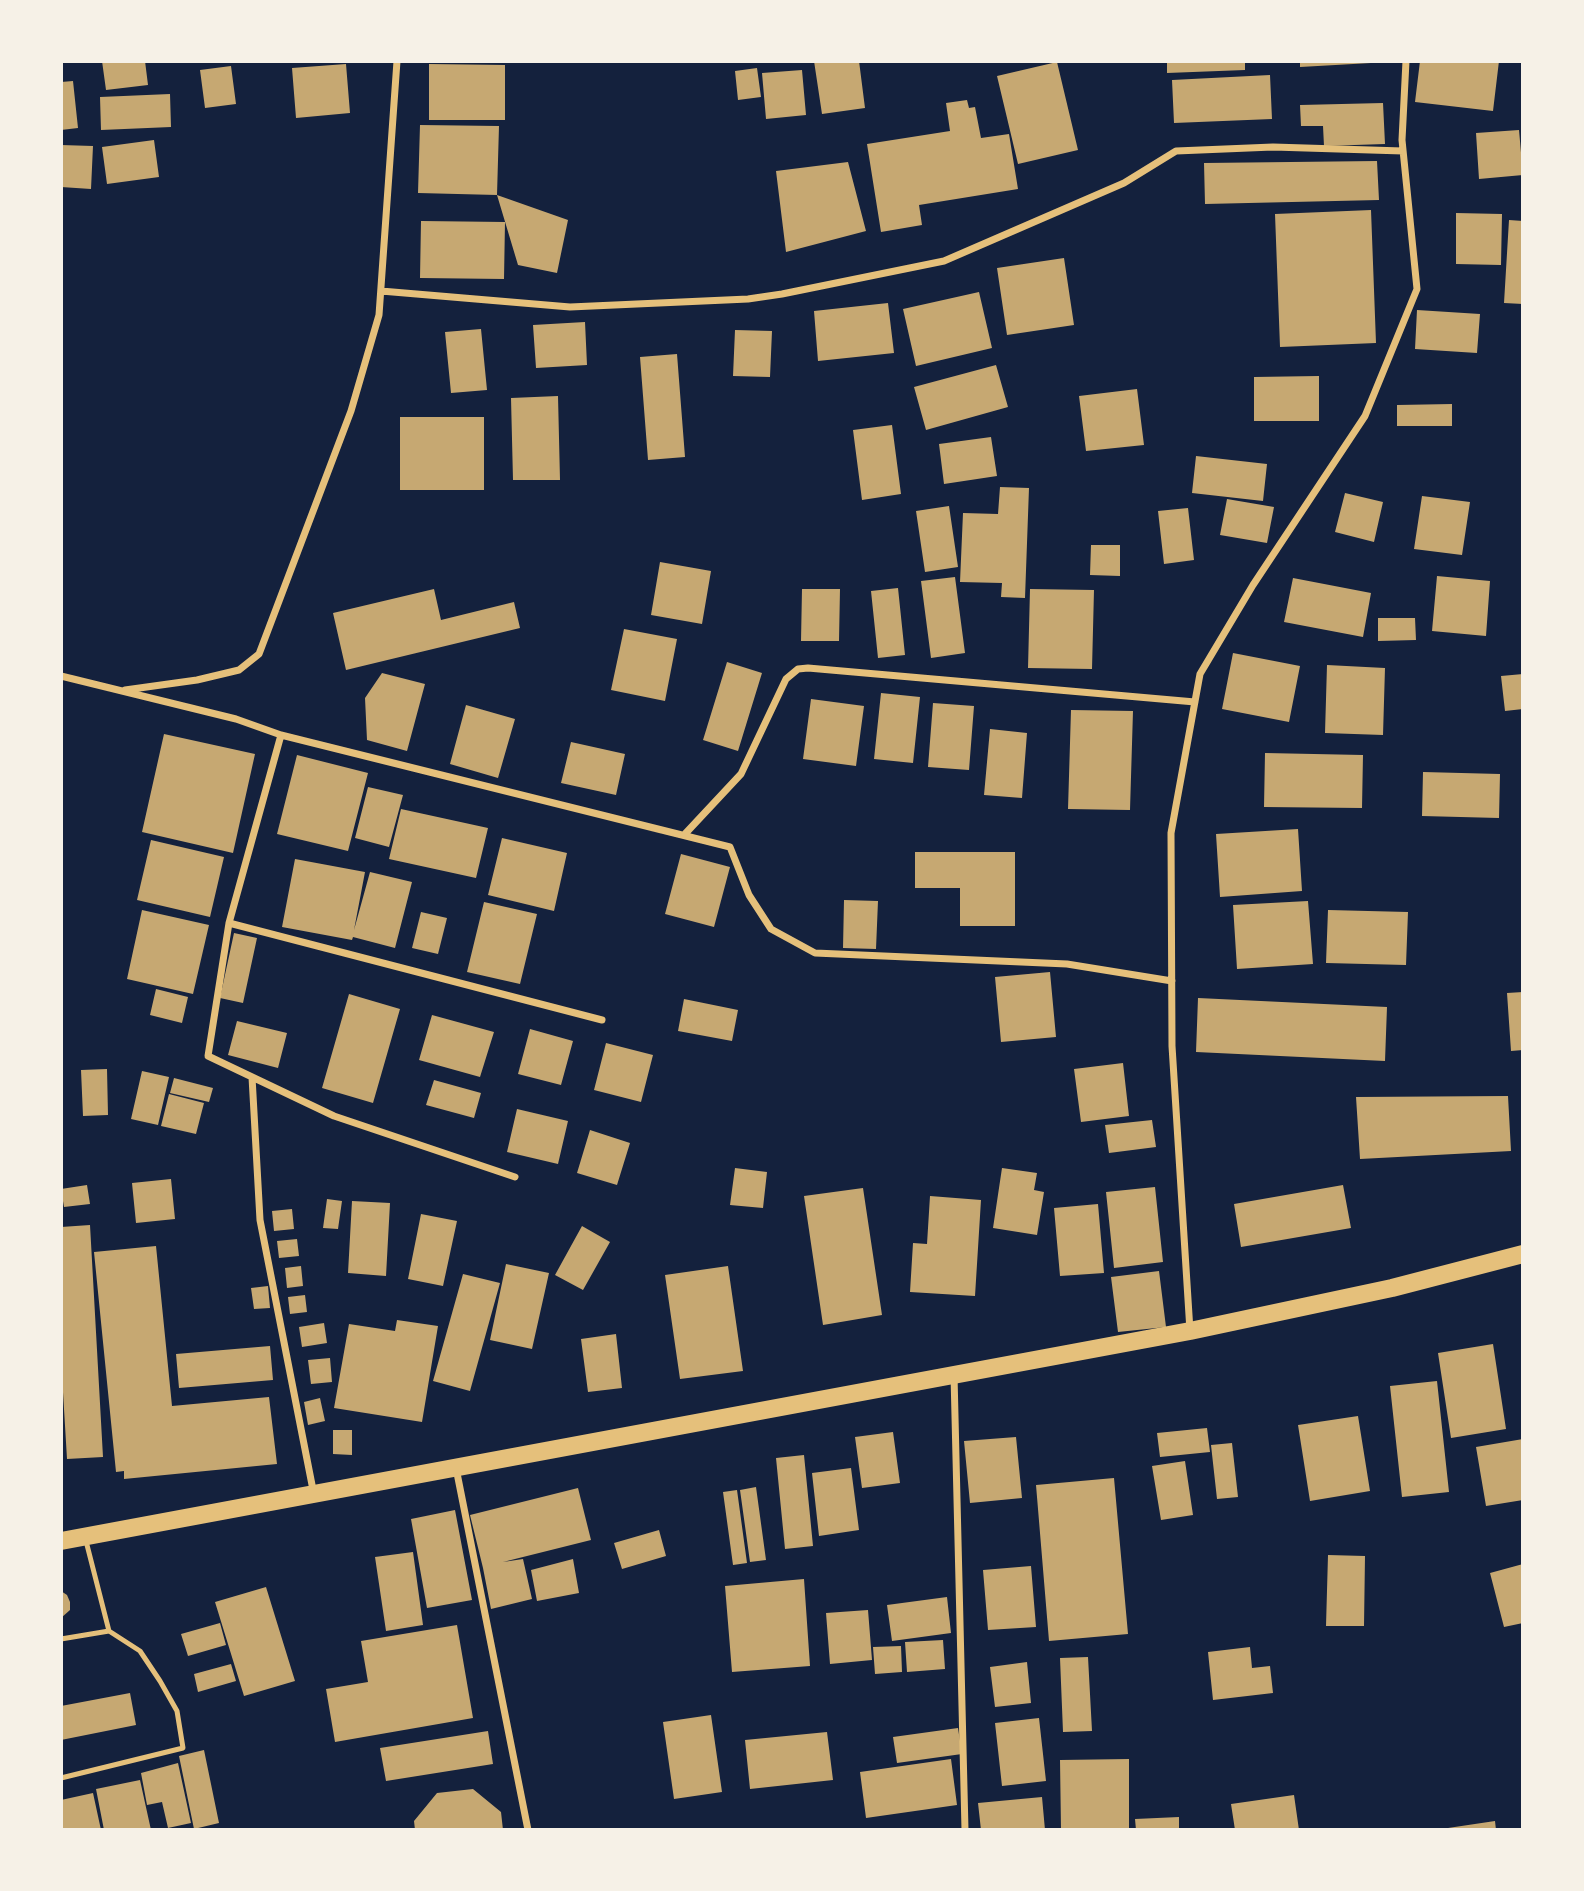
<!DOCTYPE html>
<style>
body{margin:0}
#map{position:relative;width:1584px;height:1891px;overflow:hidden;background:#14213d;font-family:"Public Sans",sans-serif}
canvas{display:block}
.frame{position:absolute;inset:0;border:63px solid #f6f1e7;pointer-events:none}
</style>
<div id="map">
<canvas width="1584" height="1891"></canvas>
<div class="frame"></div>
</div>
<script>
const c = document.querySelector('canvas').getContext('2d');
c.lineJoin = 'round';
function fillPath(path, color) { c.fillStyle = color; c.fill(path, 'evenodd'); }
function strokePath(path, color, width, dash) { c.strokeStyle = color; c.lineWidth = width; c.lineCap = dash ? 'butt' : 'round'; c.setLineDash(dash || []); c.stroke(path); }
const building = new Path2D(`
 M102 61H145L148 85 106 90Z
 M814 61H859L865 108 822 114Z
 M1167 61H1245V70L1167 73Z
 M1300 61H1371V63L1300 67Z
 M1420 61H1499L1493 111 1415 102Z
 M1057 62 1078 150 1018 164 997 76Z
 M346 64 350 113 296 118 292 68Z
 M429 64 505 65V120H429Z
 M231 66 236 104 205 108 200 70Z
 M757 68 761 97 738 100 735 71Z
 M802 70 806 115 766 119 762 73Z
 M1270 75 1272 119 1174 123 1172 80Z
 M73 81 78 128 61 130V82Z
 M170 94 171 127 101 130 100 97Z
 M967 100 969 108 975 107 981 138 1009 134 1018 189 919 205 922 225 881 232 867 144 950 131 946 103Z
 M1383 103 1385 144 1324 146 1323 126H1301L1300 105Z
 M420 125 499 126 497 195 418 193Z
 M1519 130 1523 175 1479 179 1476 133Z
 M154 140 159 177 107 184 102 147Z
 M61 145 93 146 91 189 61 187Z
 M1377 161 1379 200 1205 204 1204 163Z
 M848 162 866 231 786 252 776 171Z
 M497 195 568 220 557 273 518 265Z
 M1371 210 1376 343 1280 347 1275 214Z
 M1456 213 1502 214 1501 265 1456 264Z
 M1509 220 1523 221V304L1504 303Z
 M421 221 505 222 504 279 420 278Z
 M1064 258 1074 325 1007 335 997 268Z
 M979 292 992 348 916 366 903 309Z
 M888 303 894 353 818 361 814 311Z
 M1417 310 1480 314 1477 353 1415 349Z
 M585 322 587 365 536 368 533 325Z
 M481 329 487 390 451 393 445 332Z
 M735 330 772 331 770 377 733 376Z
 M677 354 685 457 648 460 640 357Z
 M996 365 1008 407 926 430 914 387Z
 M1319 376V421H1254V377Z
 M1137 389 1144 445 1086 451 1079 396Z
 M558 396 560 480H513L511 398Z
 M1452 404V426H1397V405Z
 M400 417H484V490H400Z
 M892 425 901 494 862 500 853 430Z
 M991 437 997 476 944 484 939 444Z
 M1196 456 1267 464 1263 501 1192 493Z
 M1000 487 1029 488 1025 598 1001 597 1002 583 960 582 963 513 998 514Z
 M1345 493 1383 502 1374 542 1335 532Z
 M1422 496 1470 502 1462 555 1414 549Z
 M1227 499 1274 507 1267 543 1220 535Z
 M949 506 958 567 925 572 916 511Z
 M1188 508 1194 560 1164 564 1158 511Z
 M1091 545H1120V576L1090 575Z
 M660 562 711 571 702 624 651 615Z
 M1437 576 1490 581 1486 636 1432 631Z
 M955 577 965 653 931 658 921 581Z
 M1293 578 1371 593 1363 637 1284 622Z
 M898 588 905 655 878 658 871 591Z
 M434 589 441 620 514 602 520 628 346 670 333 613Z
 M802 589H840L839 641H801Z
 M1030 589 1094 590 1092 669 1028 668Z
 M1378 618H1415L1416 640 1378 641Z
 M624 629 677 639 665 701 611 690Z
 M1233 653 1300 666 1289 722 1222 709Z
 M727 662 762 673 738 751 703 740Z
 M1327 665 1385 668 1383 735 1325 733Z
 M382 673 425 684 407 751 367 740 365 698Z
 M1523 674V709L1505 711 1501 676Z
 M881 693 920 697 913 763 874 759Z
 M811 699 864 706 856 766 803 759Z
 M933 703 974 706 969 770 928 767Z
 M466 705 515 719 498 778 450 764Z
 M1071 710 1133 711 1130 810 1068 809Z
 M990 729 1027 733 1022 798 984 795Z
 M164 734 255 754 233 853 142 832Z
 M571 742 625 754 616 795 561 783Z
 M1265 753 1363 755 1362 808 1264 807Z
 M297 755 368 773 348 851 277 834Z
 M1423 772 1500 774 1499 818 1422 816Z
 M368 787 403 795 389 847 355 838Z
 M401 809 488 828 476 878 389 859Z
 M1298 829 1302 891 1220 897 1216 834Z
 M502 838 567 853 554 911 488 895Z
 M151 840 224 857 210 917 137 900Z
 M915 852H1015V926H960V888H915Z
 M681 854 730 867 714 927 665 914Z
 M295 859 365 872 354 930 370 872 412 882 395 948 353 937 352 940 282 927Z
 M844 900 878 901 876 949 843 948Z
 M1308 901 1313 964 1237 969 1233 905Z
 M484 902 537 914 520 984 467 972Z
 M142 910 209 925 193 994 127 979Z
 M1328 910 1408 912 1406 965 1326 963Z
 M421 912 447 918 438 954 412 948Z
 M234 933 257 938 243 1003 220 998Z
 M1050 972 1056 1037 1001 1042 995 977Z
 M156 989 188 997 182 1023 150 1015Z
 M1523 992V1050L1511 1051 1507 993Z
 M349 994 400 1009 373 1103 322 1088Z
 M1198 998 1387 1007 1385 1061 1196 1052Z
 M684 999 738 1010 732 1041 678 1031Z
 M432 1015 494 1032 480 1077 419 1060Z
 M237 1021 287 1033 278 1068 228 1055Z
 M530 1029 573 1041 561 1085 518 1074Z
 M606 1043 653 1055 641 1102 594 1090Z
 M1123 1063 1129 1116 1081 1122 1074 1069Z
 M107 1069 108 1115 83 1116 81 1070Z
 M142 1071 169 1077 158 1125 131 1119Z
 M174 1078 213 1088 209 1102 170 1093Z
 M434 1080 481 1093 474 1118 426 1105Z
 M169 1094 204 1103 196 1134 161 1126Z
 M1508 1096 1511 1151 1360 1159 1356 1097Z
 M517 1109 568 1121 558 1164 507 1152Z
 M1152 1120 1156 1147 1109 1153 1105 1125Z
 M590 1130 630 1143 617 1185 577 1173Z
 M735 1168 767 1172 763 1208 730 1205Z
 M1002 1168 1037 1173 1034 1190 1044 1192 1037 1235 993 1228Z
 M171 1179 175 1219 136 1223 132 1183Z
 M87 1185 90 1204 64 1207 61 1189Z
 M1343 1185 1351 1228 1241 1247 1234 1204Z
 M1155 1187 1163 1262 1114 1268 1106 1192Z
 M863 1188 882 1315 823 1325 804 1196Z
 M930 1196 981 1200 975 1296 910 1292 913 1243 927 1244Z
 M327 1199 342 1201 338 1229 323 1228Z
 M352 1201 390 1203 386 1276 348 1273Z
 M1098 1204 1104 1273 1060 1276 1054 1208Z
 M292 1209 294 1229 274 1231 272 1211Z
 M421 1214 457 1221 443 1286 408 1279Z
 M90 1225 103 1457 67 1459 61 1359V1227Z
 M582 1226 610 1242 583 1290 555 1275Z
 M297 1239 299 1256 279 1258 277 1241Z
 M156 1246 172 1406 269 1397 277 1464 124 1479V1471L116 1472 94 1252Z
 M506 1264 549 1273 532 1349 490 1340Z
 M301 1266 303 1286 287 1288 285 1268Z
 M728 1266 743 1371 680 1379 665 1275Z
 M1159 1271 1166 1327 1118 1332 1111 1277Z
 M463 1274 500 1283 470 1391 433 1381Z
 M268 1286 270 1308 254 1309 251 1288Z
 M305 1295 307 1312 290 1314 288 1297Z
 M397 1320 438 1326 422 1422 334 1408 349 1324 395 1331Z
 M324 1323 327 1343 302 1347 299 1327Z
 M616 1334 622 1388 588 1392 581 1339Z
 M1493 1344 1506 1429 1451 1438 1438 1353Z
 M270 1346 273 1380 179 1388 176 1354Z
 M330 1358 332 1382 311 1384 308 1360Z
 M1437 1381 1449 1492 1402 1497 1390 1386Z
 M320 1398 325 1421 308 1425 304 1402Z
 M1358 1416 1370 1491 1310 1501 1298 1425Z
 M1207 1428 1210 1452 1160 1457 1157 1433Z
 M333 1430H352V1455L333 1454Z
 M893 1432 900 1483 862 1488 855 1437Z
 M1016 1437 1022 1498 970 1503 964 1441Z
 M1523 1439V1500L1486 1506 1476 1447Z
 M1232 1443 1238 1497 1217 1499 1211 1445Z
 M804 1455 813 1546 785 1549 776 1458Z
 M1185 1461 1193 1515 1161 1520 1152 1466Z
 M851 1468 859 1530 819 1536 812 1473Z
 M1114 1478 1128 1634 1049 1641 1036 1485Z
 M756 1487 766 1560 750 1562 740 1490Z
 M578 1488 591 1540 503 1562 523 1559 532 1599 491 1609 483 1568 470 1515Z
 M737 1490 747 1563 733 1565 723 1492Z
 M455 1510 472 1600 427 1608 411 1519Z
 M659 1530 666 1556 622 1569 614 1543Z
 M413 1552 423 1625 386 1631 375 1557Z
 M1328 1555 1365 1556 1364 1626H1326Z
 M573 1559 579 1593 537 1601 531 1570Z
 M1523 1564V1623L1504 1627 1490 1573Z
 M1031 1566 1036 1627 988 1630 983 1570Z
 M804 1579 810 1666 732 1672 725 1586Z
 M266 1587 295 1681 244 1696 215 1602Z
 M61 1591 67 1595 70 1602V1610L61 1618Z
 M947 1597 951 1633 892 1641 887 1605Z
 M868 1610 872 1660 830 1664 826 1613Z
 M220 1623 226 1645 188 1656 181 1634Z
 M457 1625 473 1718 335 1742 326 1689 368 1682 361 1641Z
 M943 1640 945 1669 907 1672 905 1642Z
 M901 1646 902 1672 875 1674 873 1647Z
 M1250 1647 1252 1668 1270 1666 1273 1693 1213 1700 1208 1652Z
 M1088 1657 1092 1731 1063 1732 1060 1658Z
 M1027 1662 1031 1703 995 1707 990 1667Z
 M231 1664 236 1681 198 1692 194 1674Z
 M130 1693 136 1725 61 1740V1706Z
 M711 1715 722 1792 674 1799 663 1722Z
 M1039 1718 1046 1781 1002 1786 995 1723Z
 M958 1728 962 1754 897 1763 893 1737Z
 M488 1731 493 1764 386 1781 380 1748Z
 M827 1732 833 1780 750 1789 745 1740Z
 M204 1750 219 1823 194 1829 179 1756Z
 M951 1759 957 1805 866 1818 860 1772Z
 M1129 1759V1830H1061L1060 1760Z
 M178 1763 191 1823 168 1828 162 1802 147 1805 141 1773Z
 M140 1780 151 1830H104L96 1789Z
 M473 1789 501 1812 503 1830H415L414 1821 437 1793Z
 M93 1793 101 1830H61V1800Z
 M1294 1795 1299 1830H1235L1231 1804Z
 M1042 1797 1045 1830H981L978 1803Z
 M1179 1817V1830H1136L1135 1819Z
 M1495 1821 1496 1830H1448V1828Z`);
const service = new Path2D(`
 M61 1639 109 1631
 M61 1778 183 1748 177 1711 160 1681 140 1651 109 1631 86 1541`);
const minor = new Path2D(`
 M381 291 570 307 748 299 782 294 944 261 1124 183 1176 151 1273 147 1403 151
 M61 676 236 719 281 735 730 847 749 895 771 929 815 953 1067 964 1172 981
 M125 690 197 680 239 670 259 654 351 411 379 315 397 61
 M281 735 229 923 208 1056 334 1116 515 1177
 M684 835 741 774 786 679 798 669 808 668 1195 702
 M229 923 602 1020
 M252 1077 260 1220 314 1495
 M1190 1331 1172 1046 1171 833 1200 674 1253 585 1365 416 1417 289 1402 140 1406 61
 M954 1375 965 1830
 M456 1468 528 1830`);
const primary = new Path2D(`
 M61 1541 1190 1331 1392 1288 1523 1254`);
fillPath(building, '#c6a872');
strokePath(service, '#e5c07b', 5);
strokePath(minor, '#e5c07b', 7);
strokePath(primary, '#e5c07b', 18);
</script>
